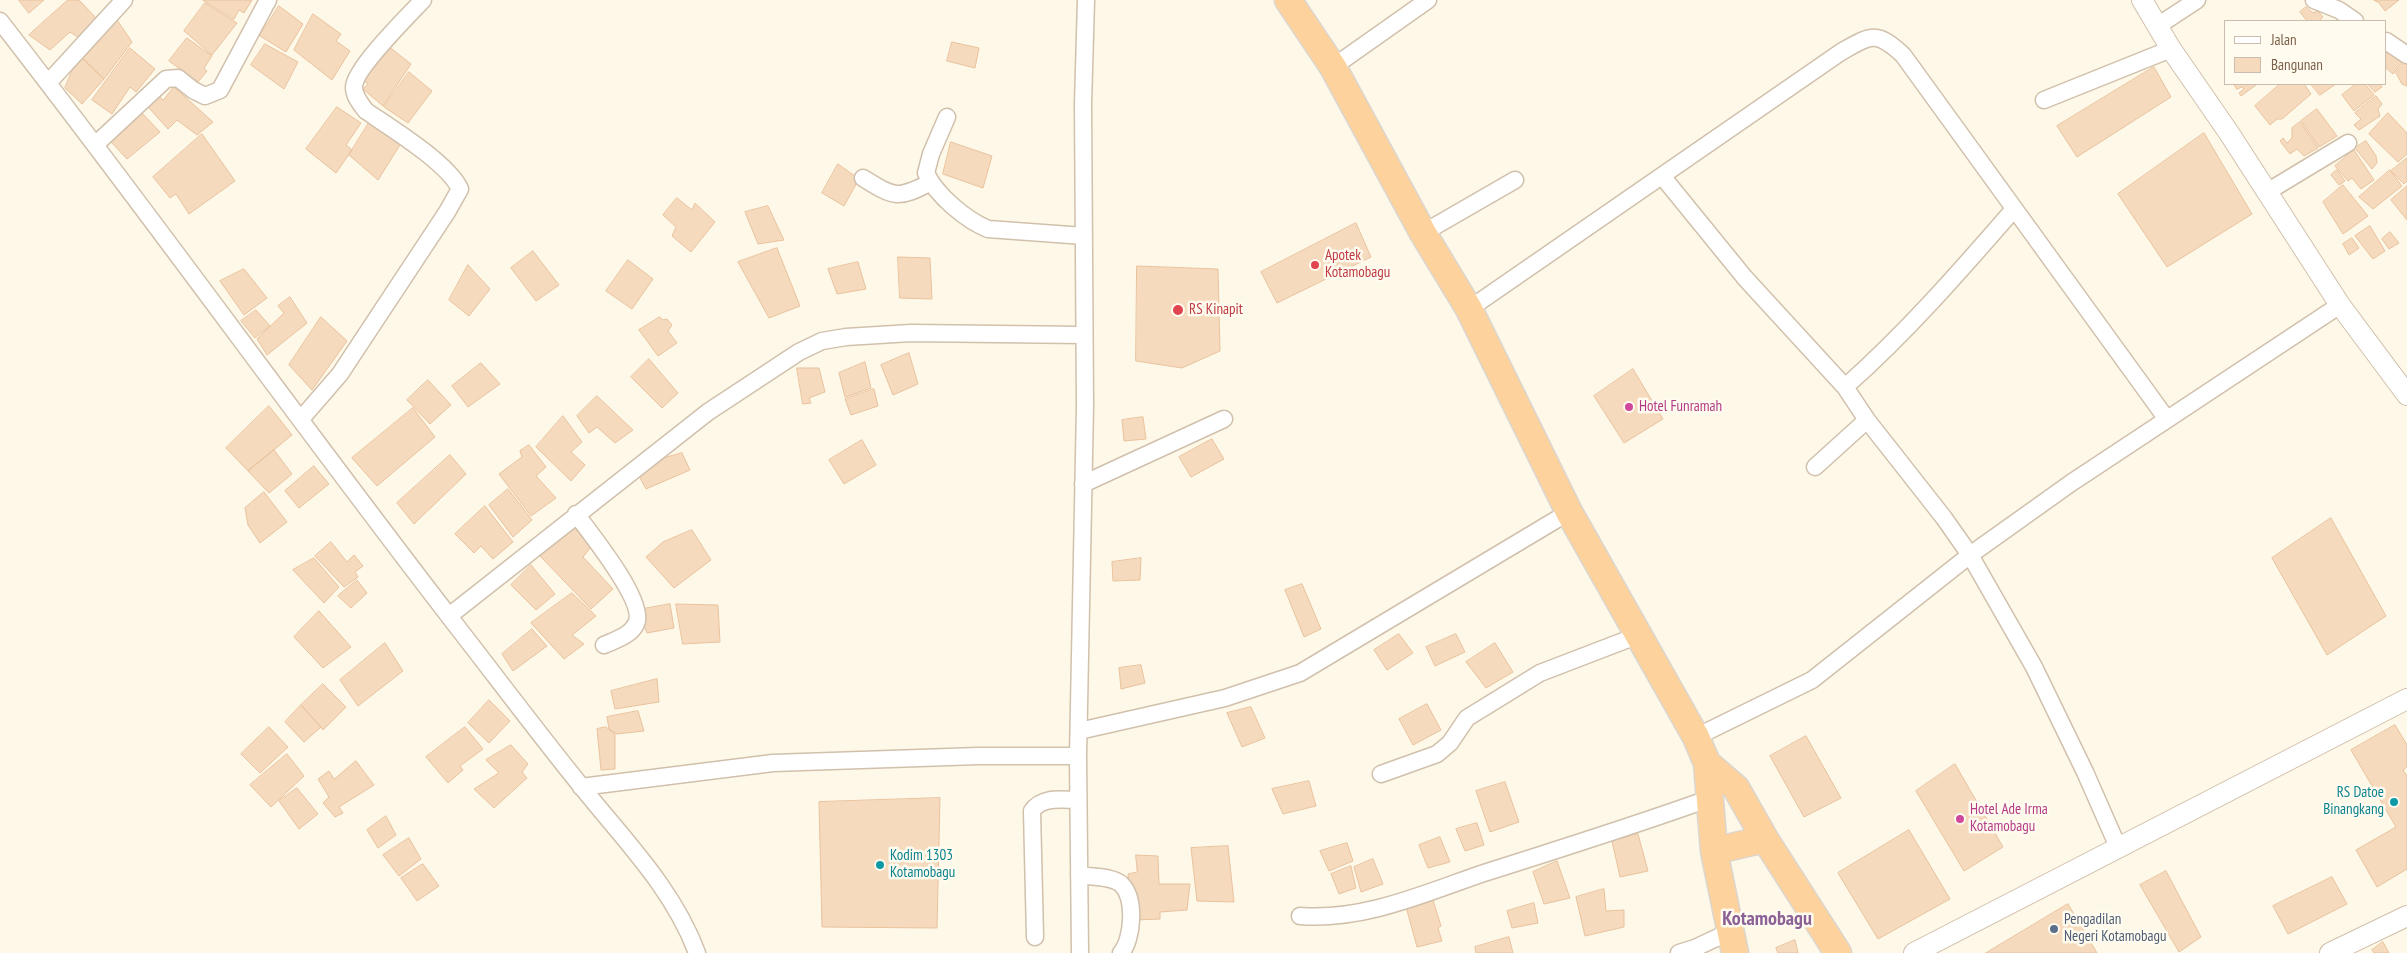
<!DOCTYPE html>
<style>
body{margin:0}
#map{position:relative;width:2407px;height:953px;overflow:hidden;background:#fef8e8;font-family:"PT Sans Narrow",sans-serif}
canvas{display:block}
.legend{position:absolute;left:2224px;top:20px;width:162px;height:65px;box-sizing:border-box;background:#fffbef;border:1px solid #cabdad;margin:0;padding:6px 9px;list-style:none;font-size:15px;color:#7a6049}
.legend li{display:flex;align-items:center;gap:10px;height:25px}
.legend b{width:25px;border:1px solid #cabdad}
</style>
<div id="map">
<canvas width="2407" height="953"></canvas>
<ul class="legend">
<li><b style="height:6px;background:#fff"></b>Jalan</li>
<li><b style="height:14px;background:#f5dabd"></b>Bangunan</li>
</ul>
</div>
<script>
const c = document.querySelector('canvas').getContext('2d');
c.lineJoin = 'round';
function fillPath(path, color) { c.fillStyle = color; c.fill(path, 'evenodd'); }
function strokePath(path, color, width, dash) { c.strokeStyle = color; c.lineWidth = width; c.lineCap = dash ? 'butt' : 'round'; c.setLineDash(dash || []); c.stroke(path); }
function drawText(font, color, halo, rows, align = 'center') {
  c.font = font + ' "PT Sans Narrow",sans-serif'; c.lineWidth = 5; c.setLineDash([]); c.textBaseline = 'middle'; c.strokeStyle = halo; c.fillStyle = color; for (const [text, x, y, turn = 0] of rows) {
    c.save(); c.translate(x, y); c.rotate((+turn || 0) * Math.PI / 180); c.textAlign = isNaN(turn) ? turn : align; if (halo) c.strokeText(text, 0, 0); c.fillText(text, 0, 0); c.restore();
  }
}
const building = new Path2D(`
 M19 0H44L29 13Z
 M68 0H79L97 19 82 40 70 32 50 50 29 35Z
 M203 0H252L244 13 239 10 234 19Z
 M2374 0H2399L2385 11 2379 3Z
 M205 3 237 23 212 55 184 31Z
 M279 6 303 24 286 52 260 36Z
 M2306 7 2313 13 2318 11 2323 17 2319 21H2307L2300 12Z
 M313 14 341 34 336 41 350 51 332 80 294 50Z
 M115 17 132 42 104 79 79 55Z
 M187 38 212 56 204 68 207 71 198 82 169 61Z
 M952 42 979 48 975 68 947 61Z
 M265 44 298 62 284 89 251 65Z
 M388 46 411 64 383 106 363 89 368 84 363 80Z
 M130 48 155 69 136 92 130 87 112 114 92 100Z
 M2386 52 2404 60 2393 74 2386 68Z
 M79 55 104 79 82 104 65 88Z
 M2406 61 2407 64V86L2402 84 2396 73Z
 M2154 67 2171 97 2077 157 2057 126Z
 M409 72 432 91 408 123 384 107Z
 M2234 84H2255L2256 85 2241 96 2239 93 2244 89 2242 87 2237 89Z
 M2280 84H2304L2311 94 2282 119H2277L2270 125 2255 106Z
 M2311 84H2336L2320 95Z
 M2356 84H2365L2374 95 2354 111 2342 95Z
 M2368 84H2380L2382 87 2375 92Z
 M174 87 213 122 197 135 177 120 168 129 148 107 159 96 163 100Z
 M2376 96 2382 104 2378 109 2380 116 2359 130 2354 125 2361 119 2355 113Z
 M337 107 361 123 346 145 352 150 336 173 306 149Z
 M2317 109 2337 136 2319 147 2301 121Z
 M141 112 160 132 127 159 111 142Z
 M2388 113 2407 133V154L2398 162 2369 134Z
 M370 121 400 145 378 180 349 155Z
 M2300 122 2318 148 2304 156 2297 149 2290 154 2280 141 2283 138 2287 143 2292 138V128Z
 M2204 133 2252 214 2167 267 2118 194Z
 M202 134 235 181 189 214 176 194 170 198 153 177Z
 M2366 141 2376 156 2377 163 2372 169 2355 148Z
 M951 142 992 156 983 188 943 174Z
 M2354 150 2374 180 2361 189 2352 178 2348 181 2335 166Z
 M2407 158V181L2404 184 2391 171Z
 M838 164 859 179 844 206 822 193Z
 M2337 170 2345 181 2339 185 2331 175Z
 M2390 170 2402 186 2373 209 2359 197Z
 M2343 185 2368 216 2343 234 2323 202Z
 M2407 186V220L2391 200Z
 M677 198 692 210 695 203 715 222 691 252 672 236 676 227 663 215Z
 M768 206 784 240 758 244 745 212Z
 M1356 223 1371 257 1277 303 1261 272Z
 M2370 226 2385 251 2373 259 2355 236Z
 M2390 232 2399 243 2389 249 2382 239Z
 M2352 238 2359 248 2349 255 2343 244Z
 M777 248 800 306 769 318 738 262Z
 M533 251 559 285 536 301 511 268Z
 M898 257 930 258 932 299 900 298Z
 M628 260 653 279 632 309 606 291Z
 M858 262 866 289 837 294 828 269Z
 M468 265 490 289 469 316 449 300Z
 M1137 266 1218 269 1220 351 1182 368 1136 361Z
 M244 269 267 298 244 315 220 281Z
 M290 297 307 323 267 355 257 339 284 313 278 306Z
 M256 310 270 326 255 338 241 321Z
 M321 317 347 341 312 390 289 365Z
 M660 317 663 320 667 319 672 325 668 331 677 343 658 356 639 330Z
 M909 353 918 384 893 395 881 365Z
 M649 359 678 393 662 408 631 377Z
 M865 362 871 388 845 397 839 373Z
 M481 363 500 384 468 407 452 386Z
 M797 368H819L825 392 809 398 811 403 803 404Z
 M1633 369 1663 419 1624 443 1594 396Z
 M428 380 451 405 430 424 407 400Z
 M874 389 878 406 851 415 845 399Z
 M597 396 633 430 615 443 597 427 589 433 577 416Z
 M269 406 292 435 248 471 226 448Z
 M413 408 435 437 377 486 352 458Z
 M563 416 582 442 571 452 585 465 571 481 536 447Z
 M1143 417 1146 439 1124 441 1122 420Z
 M1212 439 1224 459 1191 477 1179 457Z
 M862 440 876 465 844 484 829 460Z
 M529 445 546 467 536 476 556 498 531 516 499 474 522 457 520 451Z
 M274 450 292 474 269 493 248 471Z
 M682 453 690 470 646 489 639 476 664 458Z
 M450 455 466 474 414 524 397 503Z
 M314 466 329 484 299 508 285 491Z
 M508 489 532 520 513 537 489 505Z
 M264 492 287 522 260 543 248 525 245 508Z
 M485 506 513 542 493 559 481 546 474 553 455 534Z
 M2331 518 2386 616 2327 655 2272 558Z
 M574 527 591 547 583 557 613 589 591 609 540 556Z
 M692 530 711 560 674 588 646 557 663 542Z
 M331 542 347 562 354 555 363 566 355 572 358 577 344 587 315 556Z
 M314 558 339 587 324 603 293 570Z
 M1141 558 1140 580 1113 581 1112 562Z
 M531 565 555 594 536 610 511 585Z
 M357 580 367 593 351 608 338 596Z
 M1302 584 1321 629 1304 637 1285 590Z
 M572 593 596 616 572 635 584 644 564 659 531 623Z
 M670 604 674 628 647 633 638 610Z
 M676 604 718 605 720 642 683 644Z
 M319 611 351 647 323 668 294 637Z
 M532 629 547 646 513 671 502 654Z
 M1399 634 1413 653 1387 670 1374 650Z
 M1456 634 1465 652 1435 666 1426 647Z
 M385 643 403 671 358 706 340 680Z
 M1495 643 1513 672 1486 688 1466 662Z
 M1141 665 1145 683 1121 689 1119 668Z
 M657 679 659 702 615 709 611 691Z
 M323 684 346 707 323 730 301 705Z
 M489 700 510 721 489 743 468 723Z
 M1427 704 1441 730 1413 745 1399 719Z
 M301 705 321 727 304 742 285 722Z
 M1251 707 1265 738 1242 747 1227 713Z
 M638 711 644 731 617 734 609 729 607 717Z
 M2395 725 2407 745V767L2403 770 2407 776V869L2377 887 2356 850 2396 827 2351 750Z
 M269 727 288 747 260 773 241 754Z
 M465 727 483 749 460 766 463 770 448 783 426 757Z
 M606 727 615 734V769L601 770 597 729Z
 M1806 736 1841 798 1804 817 1770 756Z
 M511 745 528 764 522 772 527 778 494 808 474 789 499 773 486 760Z
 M287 754 304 776 271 807 250 785Z
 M356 761 374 785 339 807 343 813 335 817 323 803 329 797 318 779 329 771 334 779Z
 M1955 764 2003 847 1964 871 1916 791Z
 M1309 781 1316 806 1283 814 1272 789Z
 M1505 782 1519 822 1490 832 1476 791Z
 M297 788 318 814 299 829 279 801Z
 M940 798 937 928 822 927 819 802Z
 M386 816 396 835 378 848 367 830Z
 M1477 823 1484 845 1465 851 1456 829Z
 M1909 830 1950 899 1878 939 1838 873Z
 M1638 834 1648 871 1620 877 1612 841Z
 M1440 837 1450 862 1428 868 1419 845Z
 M409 838 421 859 399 876 383 855Z
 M1347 843 1353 861 1329 871 1320 851Z
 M1228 846 1234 902 1197 901 1191 848Z
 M1136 855 1158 856 1159 884H1190L1187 910 1160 912V919L1136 920 1129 889 1128 874 1137 872Z
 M1373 859 1383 884 1361 892 1354 867Z
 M1557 861 1570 898 1544 904 1533 872Z
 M423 864 439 886 417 901 401 878Z
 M1351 866 1356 888 1339 894 1331 874Z
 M2166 871 2201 937 2179 952 2140 885Z
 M2332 877 2347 904 2288 934 2273 906Z
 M1604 889 1606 911 1624 910V927L1585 936 1576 897Z
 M1432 897 1441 926 1438 928 1442 941 1417 947 1405 903Z
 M1534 903 1538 923 1512 928 1507 911Z
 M2068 904 2097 953H1986Z
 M1509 937 1513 953H1476L1475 947Z
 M1795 940 1798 953H1778L1776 948Z
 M2383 942 2389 953H2374L2372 950Z`);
const minor = new Path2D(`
 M2314 0 2339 10 2355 21
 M0 21C155 220 301 425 455 624 497 678 538 733 581 786 623 839 673 888 697 953
 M2159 25 2197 0
 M2386 41 2407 55
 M1333 67 1428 0
 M48 83 124 0
 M2044 100 2171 49
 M947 117 931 154 926 173C936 195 966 220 988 229L1084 236
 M95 145 166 79 178 78 193 90 205 96 220 90 268 0
 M1662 176 1745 278 1845 387 1867 420 1944 518 1970 555 2034 667 2085 772 2118 847
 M863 178C894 197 897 200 931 182
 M2267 192 2348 143
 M1423 233 1515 180
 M1469 309 1841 52C1871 35 1876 30 1903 55L2166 418
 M1845 387C1907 332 1960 271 2014 209
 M301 419 340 374 447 212 460 189C448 163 391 128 366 111 361 104 354 97 354 87 354 69 409 15 423 0
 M1815 467 1867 420
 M1083 484 1224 419
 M576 514C590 533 647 603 636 624 630 636 615 640 604 645
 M449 616 708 412 799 352 822 341 846 337 911 333 1083 335
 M1079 731 1225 698 1300 673 1569 512
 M1696 737 1812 680 1970 555 2071 483 2340 305
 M1381 774 1437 754 1450 743 1467 718 1540 673 1639 635
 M581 787 773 763 978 756H1078
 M1079 875C1091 877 1112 876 1121 884 1136 898 1133 939 1121 953
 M1300 916C1364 921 1425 893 1484 873 1560 849 1636 825 1711 798
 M1035 937 1032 811C1042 796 1062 800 1078 800
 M1080 953 1078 756 1085 406 1083 104 1086 0
 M1679 953 1695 948 1731 931`);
const tertiary = new Path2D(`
 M2142 0 2171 49 2229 133 2340 305 2407 395
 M1914 953 2407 699
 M2330 953 2407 916`);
const trunk = new Path2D(`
 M1288 0 1333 67 1423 233 1469 309 1569 512 1696 737 1707 763 1736 788 1765 839 1838 953
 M1707 763 1714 851 1735 953
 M1714 851 1765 839`);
const markers = [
 [1315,265,5,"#e0444e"],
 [1178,310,6,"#e0444e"],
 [1629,407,5,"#d1479c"],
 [2394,802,5,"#0f9aa8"],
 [1960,819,5,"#d1479c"],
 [880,865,5,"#0f9aa8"],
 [2054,929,5,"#5c6f8a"]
];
const healthNames = [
 ["Apotek",1325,256],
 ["Kotamobagu",1325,273],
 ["RS Kinapit",1189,310]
];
const hotelNames = [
 ["Hotel Funramah",1639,407],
 ["Hotel Ade Irma",1970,810],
 ["Kotamobagu",1970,827]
];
const cultureNames = [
 ["RS Datoe",2384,793],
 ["Binangkang",2384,810],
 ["Kodim 1303",890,856,"left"],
 ["Kotamobagu",890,873,"left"]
];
const serviceNames = [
 ["Pengadilan",2064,920],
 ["Negeri Kotamobagu",2064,937]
];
const districtNames = [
 ["Kotamobagu",1767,919]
];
fillPath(building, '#f5dabd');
strokePath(building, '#e9c29d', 1);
strokePath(minor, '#d1c0ac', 19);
strokePath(tertiary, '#d1c0ac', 22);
strokePath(trunk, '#dcd6d0', 29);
strokePath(minor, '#fff', 16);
strokePath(tertiary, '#fff', 20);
strokePath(trunk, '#fdd29c', 26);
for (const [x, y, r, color] of markers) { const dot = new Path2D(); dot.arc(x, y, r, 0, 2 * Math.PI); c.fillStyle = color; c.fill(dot); strokePath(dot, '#fffbef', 2); }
drawText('15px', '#be3a42', '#fffbef', healthNames, 'left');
drawText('15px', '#b23c85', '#fffbef', hotelNames, 'left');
drawText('15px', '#0d838f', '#fffbef', cultureNames, 'right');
drawText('15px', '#4e5e75', '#fffbef', serviceNames, 'left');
drawText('bold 20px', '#8b6196', '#fffbef', districtNames);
</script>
